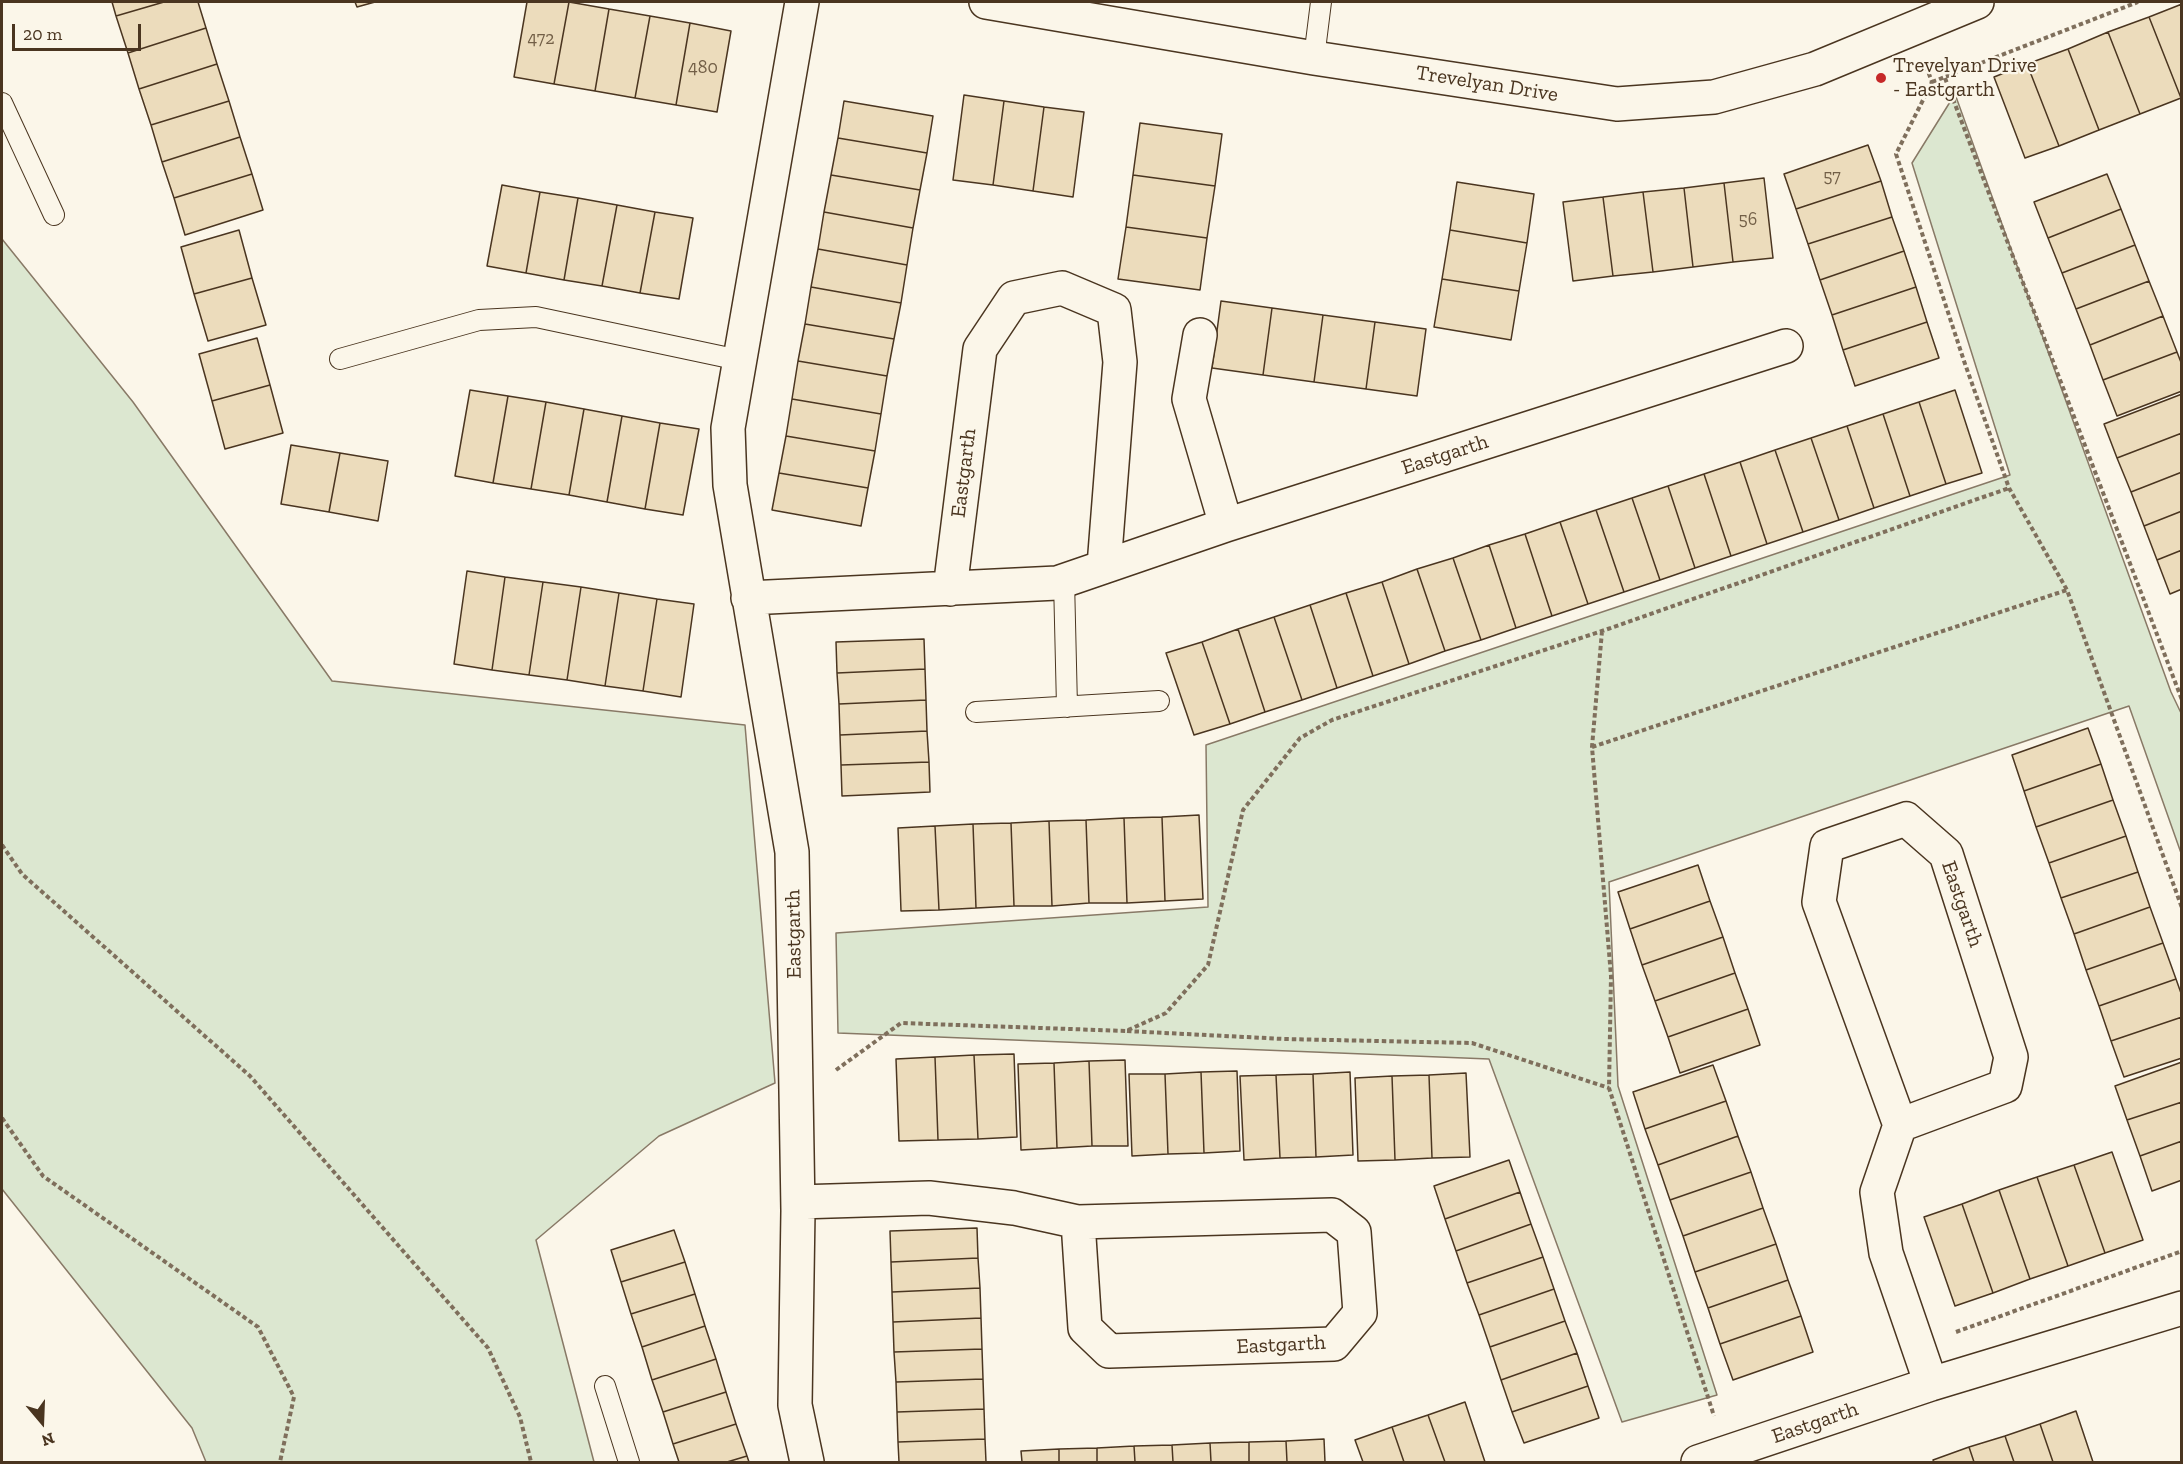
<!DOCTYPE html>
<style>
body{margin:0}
#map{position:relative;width:2183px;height:1464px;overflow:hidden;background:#fbf6e9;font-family:"Zilla Slab",serif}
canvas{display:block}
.frame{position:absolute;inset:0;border:3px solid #4a3520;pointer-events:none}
.north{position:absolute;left:12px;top:1392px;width:60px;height:60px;-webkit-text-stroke:4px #fbf6e9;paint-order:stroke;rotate:161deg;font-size:16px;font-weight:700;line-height:24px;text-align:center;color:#4a3520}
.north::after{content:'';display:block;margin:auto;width:21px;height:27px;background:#4a3520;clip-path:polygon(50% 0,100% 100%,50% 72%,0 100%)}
.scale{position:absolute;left:12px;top:24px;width:129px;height:27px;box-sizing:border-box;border:3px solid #4a3520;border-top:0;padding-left:8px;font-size:18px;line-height:21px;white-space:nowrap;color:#4a3520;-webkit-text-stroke:4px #fbf6e9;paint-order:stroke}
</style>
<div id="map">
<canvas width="2183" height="1464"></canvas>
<div class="frame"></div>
<div class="north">N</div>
<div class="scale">20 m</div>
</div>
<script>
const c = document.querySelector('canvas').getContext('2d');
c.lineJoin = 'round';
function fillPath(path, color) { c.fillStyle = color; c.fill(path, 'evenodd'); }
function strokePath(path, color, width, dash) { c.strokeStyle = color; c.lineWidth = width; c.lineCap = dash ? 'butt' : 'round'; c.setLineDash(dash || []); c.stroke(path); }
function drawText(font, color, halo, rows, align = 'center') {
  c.font = font + ' "Zilla Slab",serif'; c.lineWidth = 4.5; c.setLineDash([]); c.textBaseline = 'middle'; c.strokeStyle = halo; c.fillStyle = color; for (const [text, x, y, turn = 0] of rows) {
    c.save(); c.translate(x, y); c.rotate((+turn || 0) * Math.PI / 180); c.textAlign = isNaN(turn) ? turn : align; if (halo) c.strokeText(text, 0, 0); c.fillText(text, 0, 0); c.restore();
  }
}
const green = new Path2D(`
 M1955 94 2171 692 2181 713V853L2129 706 1609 882 1618 1086 1717 1395 1622 1422 1489 1059 838 1033 836 933 1208 907 1206 745 2010 475 1912 163Z
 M2 239 133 402 332 681 745 725 775 1083 659 1136 536 1240 594 1462H206L192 1428 2 1189Z`);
const building = new Path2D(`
 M112 2H164L116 16Z
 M164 2H198L206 28 128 53 116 16Z
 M355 2H375L357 7Z
 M527 2H569L554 84 514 77Z
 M569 2 609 9 595 91 554 84Z
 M2182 4V98H2181L2149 17Z
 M609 9 650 16 635 98 595 91Z
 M650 16 690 23 676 105 635 98Z
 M2149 17 2181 98 2140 114 2108 32Z
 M690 23 731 31 717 112 676 105Z
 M206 28 217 64 139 89 128 53Z
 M2108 32 2140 114 2099 130 2068 49Z
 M2068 49 2099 130 2059 146 2027 64Z
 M217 64 229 101 151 125 139 89Z
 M2027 64 2059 146 2025 158 1994 77Z
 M964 95 1004 101 993 185 953 180Z
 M229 101 240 137 162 162 151 125Z
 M844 101 933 116 927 153 838 138Z
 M1004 101 1044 107 1033 191 993 185Z
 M1044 107 1084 112 1073 197 1033 191Z
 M1140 123 1222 134 1215 186 1133 175Z
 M240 137 252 174 174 198 162 162Z
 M838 138 927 153 920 190 831 175Z
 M1868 145 1881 181 1796 209 1784 174Z
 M252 174 263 210 185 235 174 198Z
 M2107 174 2121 209 2048 238 2034 202Z
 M831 175 920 190 913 228 824 212Z
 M1133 175 1215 186 1207 238 1126 227Z
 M1764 178 1773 258 1733 262 1724 183Z
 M1881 181 1892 217 1808 244 1796 209Z
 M1457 182 1534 194 1527 243 1450 230Z
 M1724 183 1733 262 1693 267 1684 188Z
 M502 185 540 192 526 273 487 266Z
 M1684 188 1693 267 1653 272 1643 192Z
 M540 192 578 198 564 280 526 273Z
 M1643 192 1653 272 1613 276 1603 197Z
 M1603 197 1613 276 1573 281 1563 202Z
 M578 198 617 205 602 286 564 280Z
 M617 205 655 212 640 293 602 286Z
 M2121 209 2135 245 2062 273 2048 238Z
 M655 212 693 218 679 299 640 293Z
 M824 212 913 228 907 265 818 249Z
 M1892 217 1904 251 1820 280 1808 244Z
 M1126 227 1207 238 1200 290 1118 279Z
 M239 230 252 278 194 294 181 247Z
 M1450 230 1527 243 1519 291 1442 279Z
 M2135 245 2149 281 2076 309 2062 273Z
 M818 249 907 265 901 303 811 287Z
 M1904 251 1916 287 1832 315 1820 280Z
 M252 278 266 325 208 341 194 294Z
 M1442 279 1519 291 1511 340 1434 327Z
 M2149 281 2163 316 2090 345 2076 309Z
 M811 287 901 303 894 339 805 324Z
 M1916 287 1927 322 1843 350 1832 315Z
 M1221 301 1272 308 1263 375 1212 368Z
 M1272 308 1323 315 1314 382 1263 375Z
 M1323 315 1375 322 1366 389 1314 382Z
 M2163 316 2177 352 2103 380 2090 345Z
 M1375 322 1426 329 1417 396 1366 389Z
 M1927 322 1939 358 1855 386 1843 350Z
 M805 324 894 339 887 376 798 361Z
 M257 338 270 385 212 401 199 354Z
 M2177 352 2182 365V391L2117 416 2103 380Z
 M798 361 887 376 881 414 792 399Z
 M270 385 283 433 225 449 212 401Z
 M470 390 508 396 493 483 455 476Z
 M1955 390 1982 473 1946 484 1919 402Z
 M2182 394V433L2117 458 2104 424Z
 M508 396 546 402 531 489 493 483Z
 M792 399 881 414 875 451 786 436Z
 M546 402 584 409 569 495 531 489Z
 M1919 402 1946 484 1910 496 1883 414Z
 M584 409 622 416 607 502 569 495Z
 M1883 414 1910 496 1874 508 1847 426Z
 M622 416 660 423 645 509 607 502Z
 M660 423 699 429 683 515 645 509Z
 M1847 426 1874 508 1839 520 1811 438Z
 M2182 433V472L2131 492 2117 458Z
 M786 436 875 451 868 488 779 473Z
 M1811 438 1839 520 1803 532 1775 450Z
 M291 445 340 453 329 512 281 504Z
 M1775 450 1803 532 1767 544 1740 462Z
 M340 453 388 461 378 521 329 512Z
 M1740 462 1767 544 1731 556 1704 474Z
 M2182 472V511L2144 526 2131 492Z
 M779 473 868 488 861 526 772 510Z
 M1704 474 1731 556 1695 568 1668 486Z
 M1668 486 1695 568 1660 580 1632 498Z
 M1632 498 1660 580 1624 592 1596 510Z
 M1596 510 1624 592 1588 604 1560 522Z
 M2182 511V550L2157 560 2144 526Z
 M1560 522 1588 604 1552 616 1525 534Z
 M1525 534 1552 616 1516 628 1489 545Z
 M1489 545 1516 628 1481 640 1453 558Z
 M2182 550V589L2170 594 2157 560Z
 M1453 558 1481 640 1445 651 1417 569Z
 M1417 569 1445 651 1409 664 1382 582Z
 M467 571 505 577 492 670 454 664Z
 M505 577 543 582 529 675 492 670Z
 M543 582 581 587 567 680 529 675Z
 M1382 582 1409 664 1373 676 1346 593Z
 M581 587 619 593 605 686 567 680Z
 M619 593 657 599 643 691 605 686Z
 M1346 593 1373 676 1337 688 1310 605Z
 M657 599 694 604 681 697 643 691Z
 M1310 605 1337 688 1302 700 1274 617Z
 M1274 617 1302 700 1265 712 1238 629Z
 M1238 629 1265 712 1230 724 1202 642Z
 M924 639 925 669 837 673 836 642Z
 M1202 642 1230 724 1194 735 1166 653Z
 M925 669 926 700 839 704 837 673Z
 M926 700 927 731 840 735 839 704Z
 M2088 728 2101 764 2024 791 2012 755Z
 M927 731 929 762 841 765 840 735Z
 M929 762 930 792 842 796 841 765Z
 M2101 764 2113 800 2036 827 2024 791Z
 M2113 800 2126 836 2049 863 2036 827Z
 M1199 815 1203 899 1165 901 1162 817Z
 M1162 817 1165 901 1127 903 1124 818Z
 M1124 818 1127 903H1089L1086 820Z
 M1086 820 1089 903 1052 906 1049 821Z
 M1049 821 1052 906H1014L1011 823Z
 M1011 823 1014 906 976 908 973 824Z
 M973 824 976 908 939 910 935 826Z
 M935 826 939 910 901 911 898 828Z
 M2126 836 2138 872 2061 898 2049 863Z
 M1698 865 1710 901 1630 929 1618 892Z
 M2138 872 2150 907 2074 934 2061 898Z
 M1710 901 1723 937 1642 965 1630 929Z
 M2150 907 2163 943 2086 970 2074 934Z
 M1723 937 1735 973 1655 1001 1642 965Z
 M2163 943 2176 979 2099 1006 2086 970Z
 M1735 973 1748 1009 1668 1037 1655 1001Z
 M2176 979 2182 996V1017L2111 1041 2099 1006Z
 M1748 1009 1760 1045 1680 1073 1668 1037Z
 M2182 1017V1058L2124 1077 2111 1041Z
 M1014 1054 1017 1137 978 1139 974 1055Z
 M974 1055 978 1139 938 1140 935 1057Z
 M935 1057 938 1140 899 1141 896 1059Z
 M1125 1060 1128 1146H1092L1089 1061Z
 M1089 1061 1092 1146 1057 1148 1054 1063Z
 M2182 1062V1102L2127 1120 2115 1086Z
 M1054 1063 1057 1148 1021 1150 1018 1064Z
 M1713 1065 1726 1101 1645 1129 1633 1092Z
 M1237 1071 1240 1151 1204 1153 1201 1072Z
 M1201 1072 1204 1153 1168 1154 1165 1074Z
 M1350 1072 1353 1155 1316 1157 1313 1074Z
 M1466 1073 1470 1157 1432 1158 1429 1075Z
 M1129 1074H1165L1168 1154 1132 1156Z
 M1313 1074 1316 1157 1280 1158 1276 1075Z
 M1276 1075 1280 1158 1244 1160 1240 1076Z
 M1429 1075 1432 1158 1395 1160 1392 1076Z
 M1392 1076 1395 1160 1358 1161 1355 1078Z
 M1726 1101 1738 1136 1658 1165 1645 1129Z
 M2182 1102V1141L2140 1156 2127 1120Z
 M1738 1136 1751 1172 1670 1200 1658 1165Z
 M2182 1141V1180L2152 1191 2140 1156Z
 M2112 1152 2143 1240 2105 1253 2074 1165Z
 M1509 1160 1520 1192 1445 1219 1434 1186Z
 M2074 1165 2105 1253 2068 1266 2037 1177Z
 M1751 1172 1763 1208 1683 1236 1670 1200Z
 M2037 1177 2068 1266 2030 1279 1999 1190Z
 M1999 1190 2030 1279 1993 1293 1962 1204Z
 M1520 1192 1531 1224 1456 1251 1445 1219Z
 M1962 1204 1993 1293 1955 1306 1924 1217Z
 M1763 1208 1776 1244 1695 1272 1683 1236Z
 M1531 1224 1543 1257 1467 1283 1456 1251Z
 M977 1228 978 1258 891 1262 890 1231Z
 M674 1230 685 1262 621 1282 611 1250Z
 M1776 1244 1788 1280 1708 1308 1695 1272Z
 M1543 1257 1554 1289 1479 1315 1467 1283Z
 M978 1258 980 1288 892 1292 891 1262Z
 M685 1262 695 1294 631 1314 621 1282Z
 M1788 1280 1801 1316 1720 1344 1708 1308Z
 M980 1288 981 1318 893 1322 892 1292Z
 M1554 1289 1565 1321 1490 1347 1479 1315Z
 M695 1294 705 1326 642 1347 631 1314Z
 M1801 1316 1813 1352 1733 1380 1720 1344Z
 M981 1318 982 1349 894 1352 893 1322Z
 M1565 1321 1577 1353 1501 1380 1490 1347Z
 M705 1326 716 1359 652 1380 642 1347Z
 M982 1349 983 1379 896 1382 894 1352Z
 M1577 1353 1588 1386 1512 1412 1501 1380Z
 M716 1359 726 1392 663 1412 652 1380Z
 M983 1379 984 1409 897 1412 896 1382Z
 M1588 1386 1599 1418 1524 1443 1512 1412Z
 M726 1392 736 1424 673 1444 663 1412Z
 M1465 1402 1485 1462H1445L1428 1415Z
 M984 1409 985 1439 898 1442 897 1412Z
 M2076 1411 2093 1462H2053L2040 1424Z
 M1428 1415 1445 1462H1404L1392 1427Z
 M736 1424 747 1456 727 1462H679L673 1444Z
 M2040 1424 2053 1462H2014L2005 1436Z
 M1392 1427 1404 1462H1363L1355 1440Z
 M2005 1436 2014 1462H1974L1969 1447Z
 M985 1439 986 1462H899L898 1442Z
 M1324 1439 1325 1462H1287L1286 1441Z
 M1286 1441 1287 1462H1249V1442Z
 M1249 1442V1462H1211L1210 1443Z
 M1210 1443 1211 1462H1173L1172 1445Z
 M1172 1445 1173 1462H1135L1134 1446Z
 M1134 1446 1135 1462H1097V1448Z
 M1969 1447 1974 1462H1934L1933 1460Z
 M1097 1448V1462H1059V1449Z
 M1059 1449V1462H1022L1021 1451Z
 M747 1456 749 1462H727Z`);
const path = new Path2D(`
 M1926 66 1932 82 1896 154 1964 361 2009 488 2067 590 2182 908
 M1945 78 2182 700
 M1932 82 2138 2
 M1602 631 1592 747 1611 976 1609 1088 1714 1416
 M1592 747 2067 590
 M2 845 22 874 250 1076 488 1348 520 1417 531 1462
 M1127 1031 1284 1039 1472 1043 1609 1088
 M836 1070 901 1023 1126 1031 1166 1013 1208 965 1243 810 1300 738 1332 720 1602 631 2009 488
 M2 1118 43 1176 258 1327 294 1397 280 1462
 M1956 1332 2182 1251`);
const service = new Path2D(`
 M1314 58 1321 2
 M2 103 54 215
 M340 359 479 320 536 317 739 360
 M1064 580 1067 707
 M976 712 1159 701
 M605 1386 629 1462`);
const minor = new Path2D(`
 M802 2 728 428 730 485 792 852 798 1211 795 1405 807 1462
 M1200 335 1189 399 1226 525
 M950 589 980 349 1014 298 1062 288 1114 310 1120 362 1104 566
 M748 598 1057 583 1226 525 1786 346
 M1906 819 1946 854 2011 1057 2005 1086 1900 1125 1819 902 1827 846Z
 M1900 1125 1877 1192 1886 1253 1931 1384
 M798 1202 929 1198 1014 1208 1078 1222 1085 1328 1109 1351 1334 1344 1360 1313 1354 1232 1332 1215 1078 1222
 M1698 1462 1931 1384 2182 1308`);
const tertiary = new Path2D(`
 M986 2 1314 58 1617 104 1714 97 1815 69 1977 2`);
const markers = [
 [1881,78,6,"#c62828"]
];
const numberNames = [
 ["472",541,39],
 ["480",703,68],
 ["57",1832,177],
 ["56",1748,220]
];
const poiNames = [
 ["Trevelyan Drive",1893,66],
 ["- Eastgarth",1893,90]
];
const streetNames = [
 ["Trevelyan Drive",1487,84,9],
 ["Eastgarth",1445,455,-18],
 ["Eastgarth",964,473,-83],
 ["Eastgarth",1962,904,71],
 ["Eastgarth",794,934,-91],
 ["Eastgarth",1281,1345,-3],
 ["Eastgarth",1815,1423,-19]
];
fillPath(green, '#dce7d0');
strokePath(green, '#887966', 1.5);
fillPath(building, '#ecdcbc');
strokePath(building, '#4a3520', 1.5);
strokePath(service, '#4a3520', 22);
strokePath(minor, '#4a3520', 36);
strokePath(tertiary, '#4a3520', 36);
strokePath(path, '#7f6f5c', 4, [4.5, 3]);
strokePath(service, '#fbf6e9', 20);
strokePath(minor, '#fbf6e9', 33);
strokePath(tertiary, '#fbf6e9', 33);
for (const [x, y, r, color] of markers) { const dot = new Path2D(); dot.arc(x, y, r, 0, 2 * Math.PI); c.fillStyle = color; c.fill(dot); strokePath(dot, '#fbf6e9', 2); }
drawText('18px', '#725f47', null, numberNames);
drawText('21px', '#4a3520', '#fbf6e9', poiNames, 'left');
drawText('21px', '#4a3520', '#fbf6e9', streetNames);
</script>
